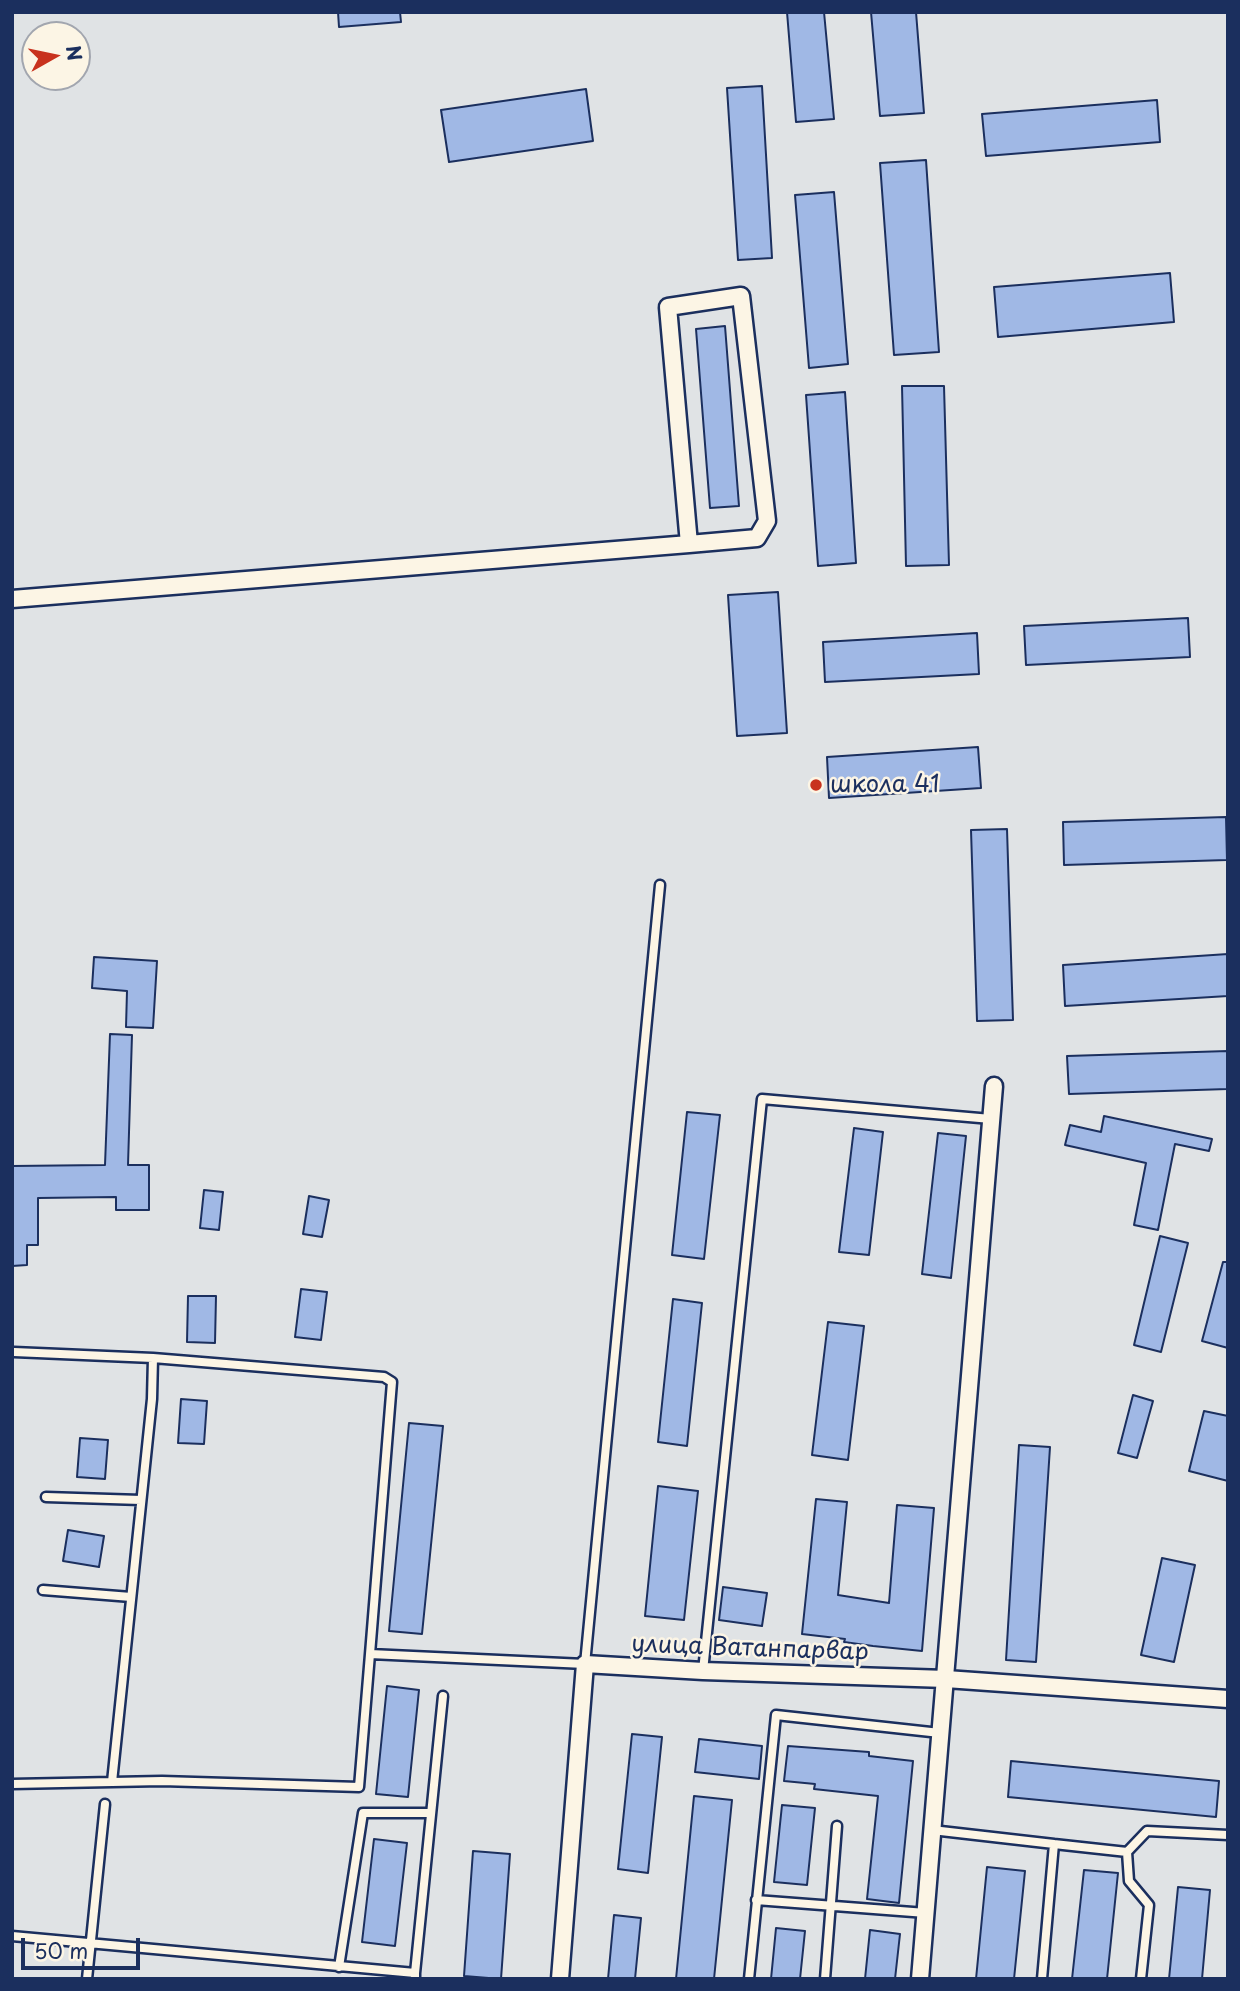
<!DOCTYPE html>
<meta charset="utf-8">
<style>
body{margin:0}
#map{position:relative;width:1240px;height:1991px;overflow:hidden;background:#e0e3e5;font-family:"Playpen Sans",sans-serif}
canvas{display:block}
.frame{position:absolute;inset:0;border:14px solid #1b2f5e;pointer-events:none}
.north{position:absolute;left:21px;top:21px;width:70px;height:70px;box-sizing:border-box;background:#fcf5e5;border:2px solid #a2a6af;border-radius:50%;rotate:81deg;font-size:19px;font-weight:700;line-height:28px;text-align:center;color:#1b2f5e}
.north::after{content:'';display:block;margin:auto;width:24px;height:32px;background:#c8321e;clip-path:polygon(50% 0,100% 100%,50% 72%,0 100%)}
.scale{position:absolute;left:21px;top:1938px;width:119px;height:32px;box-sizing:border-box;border:4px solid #1b2f5e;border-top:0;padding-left:9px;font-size:21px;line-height:24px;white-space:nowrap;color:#1b2f5e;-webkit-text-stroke:5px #fcf5e5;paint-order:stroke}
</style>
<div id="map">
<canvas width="1240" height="1991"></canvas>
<div class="frame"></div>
<div class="north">N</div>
<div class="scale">50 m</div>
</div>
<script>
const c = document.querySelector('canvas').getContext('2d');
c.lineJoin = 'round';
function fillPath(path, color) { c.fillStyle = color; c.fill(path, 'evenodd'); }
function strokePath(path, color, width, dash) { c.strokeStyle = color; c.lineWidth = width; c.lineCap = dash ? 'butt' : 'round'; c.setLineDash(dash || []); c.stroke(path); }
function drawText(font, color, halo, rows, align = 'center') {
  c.font = font + ' "Playpen Sans",sans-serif'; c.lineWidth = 5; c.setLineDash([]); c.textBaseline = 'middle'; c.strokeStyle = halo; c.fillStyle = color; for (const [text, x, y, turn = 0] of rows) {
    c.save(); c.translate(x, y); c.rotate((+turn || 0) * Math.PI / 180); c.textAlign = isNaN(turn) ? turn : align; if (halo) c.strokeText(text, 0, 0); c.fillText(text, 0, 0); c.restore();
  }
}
const building = new Path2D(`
 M338 12H400L401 22 339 27Z
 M787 12H824L834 119 796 122Z
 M871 12H916L924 113 880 116Z
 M762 86 772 258 738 260 727 88Z
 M586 89 593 141 449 162 441 110Z
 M1157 100 1160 142 986 156 982 114Z
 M926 160 939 352 894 355 880 163Z
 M834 192 848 364 809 368 795 195Z
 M1170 273 1174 322 998 337 994 287Z
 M725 326 739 506 710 508 696 329Z
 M902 386H944L949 565 906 566Z
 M845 392 856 563 818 566 806 395Z
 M778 592 787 733 737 736 728 595Z
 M1188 618 1190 657 1026 665 1024 626Z
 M977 633 979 674 825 682 823 642Z
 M978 747 981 788 829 798 827 757Z
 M1226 817 1227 860 1064 865 1063 822Z
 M1007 829 1013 1020 977 1021 971 830Z
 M1228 954V996L1065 1006 1063 965Z
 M94 957 157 961 153 1028 126 1027 127 991 92 988Z
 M110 1034 132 1035 128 1165H149V1210H116V1197L38 1198V1245H27V1265L12 1266V1166L105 1165Z
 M1228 1051V1089L1069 1094 1067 1056Z
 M687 1112 720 1115 704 1259 672 1255Z
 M1104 1116 1212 1139 1209 1151 1175 1144 1158 1230 1134 1225 1146 1163 1065 1145 1070 1125 1101 1132Z
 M854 1128 883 1132 869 1255 839 1252Z
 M938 1133 966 1136 951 1278 922 1274Z
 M204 1190 223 1192 219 1230 200 1228Z
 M309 1196 329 1200 322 1237 303 1234Z
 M1160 1236 1188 1243 1161 1352 1134 1345Z
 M1223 1262H1228V1348L1202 1341Z
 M301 1289 327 1292 321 1340 295 1337Z
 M188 1296H216L215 1343 187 1342Z
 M673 1299 702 1303 687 1446 658 1442Z
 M828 1322 864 1326 848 1460 812 1455Z
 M1133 1395 1153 1401 1137 1458 1118 1453Z
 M181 1399 207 1401 204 1444 178 1443Z
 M1204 1411 1228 1416V1481L1189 1471Z
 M409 1423 443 1426 422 1634 389 1631Z
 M80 1438 108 1440 105 1479 77 1477Z
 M1019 1445 1050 1447 1036 1662 1006 1660Z
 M658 1486 698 1491 684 1620 645 1616Z
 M816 1499 847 1502 838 1595 889 1603 897 1505 934 1508 922 1651 873 1646 844 1642 845 1639 802 1634Z
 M68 1530 104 1536 99 1567 63 1561Z
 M1162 1558 1195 1565 1174 1662 1141 1655Z
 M723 1587 767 1593 762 1626 719 1620Z
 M387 1686 419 1690 408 1797 376 1794Z
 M632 1734 662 1737 648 1873 618 1869Z
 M699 1739 762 1746 759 1779 695 1772Z
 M788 1746 869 1752V1756L913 1761 899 1903 867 1899 878 1796 814 1789 815 1784 784 1781Z
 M1011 1761 1219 1781 1216 1817 1008 1797Z
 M694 1796 732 1800 714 1979H676Z
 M782 1805 815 1808 807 1885 774 1882Z
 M374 1839 407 1843 395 1946 362 1942Z
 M473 1851 510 1854 501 1979 464 1976Z
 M987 1867 1025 1871 1014 1979H976Z
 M1084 1870 1118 1873 1107 1979H1072Z
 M1178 1887 1210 1890 1202 1979H1169Z
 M614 1915 641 1918 635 1979H608Z
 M776 1928 805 1931 800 1979H771Z
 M870 1930 900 1934 895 1979H865Z`);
const lane = new Path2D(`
 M14 1352 153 1358 152 1399 112 1782
 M153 1358 384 1377 392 1382 370 1654
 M46 1497 141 1500
 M43 1590 131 1597
 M703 1671 762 1099 991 1119
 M12 1784 162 1781 359 1787 370 1654 585 1664 660 885
 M932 1830 1054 1844 1042 1979
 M1054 1844 1127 1852 1129 1881 1149 1905 1141 1979
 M1127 1852 1147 1831 1228 1835
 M756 1900 926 1913
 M12 1936 415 1973V1979
 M339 1967 363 1813H431
 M415 1973 443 1696
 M87 1979 105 1804
 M749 1979 776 1715 940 1733
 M825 1979 837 1826`);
const street = new Path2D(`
 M12 599 689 544 757 538 767 521 741 296 668 307 689 544
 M560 1979 585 1664 703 1671 946 1679 1228 1699
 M920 1979 994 1086`);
const markers = [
 [816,785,7,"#c8321e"]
];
const poiNames = [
 ["школа 41",830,785]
];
const streetNames = [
 ["улица Ватанпарвар",750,1649,2]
];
fillPath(building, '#a0b8e5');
strokePath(building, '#1b2f5e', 2);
strokePath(lane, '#1b2f5e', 13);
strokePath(street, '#1b2f5e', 21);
strokePath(lane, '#fcf5e5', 8);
strokePath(street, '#fcf5e5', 16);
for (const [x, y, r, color] of markers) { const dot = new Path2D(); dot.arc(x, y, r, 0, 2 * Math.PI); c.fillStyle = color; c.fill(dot); strokePath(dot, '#fcf5e5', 2.5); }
drawText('24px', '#1b2f5e', '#fcf5e5', poiNames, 'left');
drawText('24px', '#1b2f5e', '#fcf5e5', streetNames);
</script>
